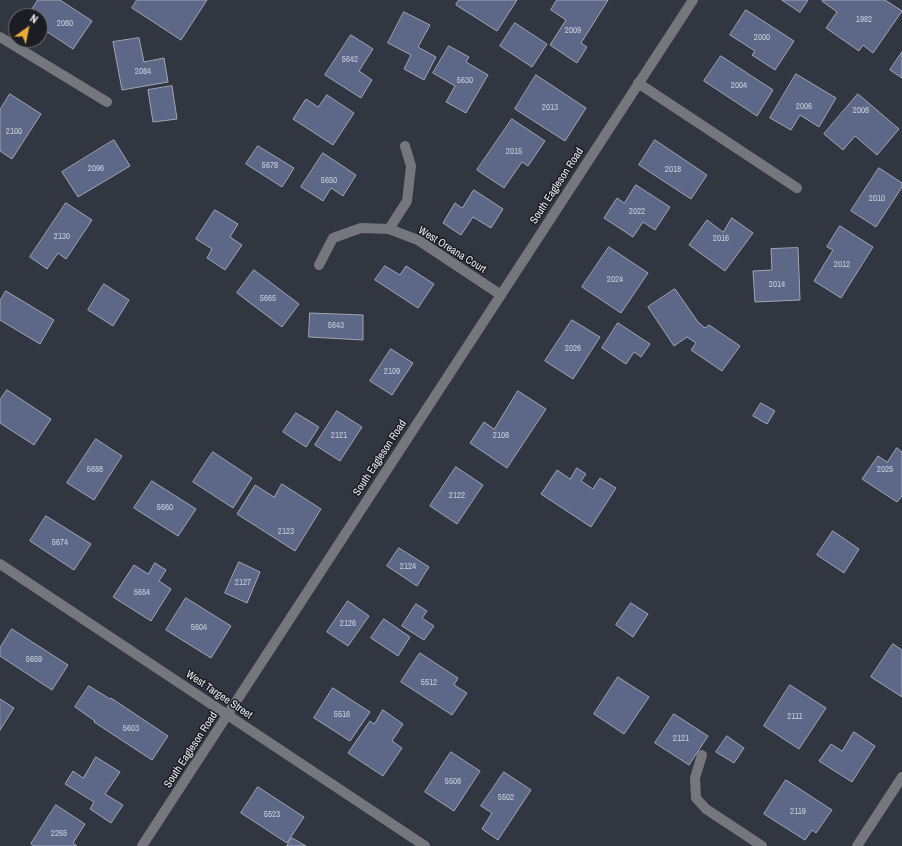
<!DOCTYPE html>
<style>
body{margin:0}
#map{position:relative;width:902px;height:846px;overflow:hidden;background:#323641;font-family:"Archivo Narrow",sans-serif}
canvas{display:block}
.north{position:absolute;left:8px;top:8px;width:40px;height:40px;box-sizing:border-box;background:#1c1d22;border:1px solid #6e7076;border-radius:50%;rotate:33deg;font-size:11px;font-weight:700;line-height:16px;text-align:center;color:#e9ecf3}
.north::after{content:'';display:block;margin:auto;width:14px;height:18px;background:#e9ab38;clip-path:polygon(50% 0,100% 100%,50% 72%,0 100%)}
</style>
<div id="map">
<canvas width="902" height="846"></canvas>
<div class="north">N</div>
</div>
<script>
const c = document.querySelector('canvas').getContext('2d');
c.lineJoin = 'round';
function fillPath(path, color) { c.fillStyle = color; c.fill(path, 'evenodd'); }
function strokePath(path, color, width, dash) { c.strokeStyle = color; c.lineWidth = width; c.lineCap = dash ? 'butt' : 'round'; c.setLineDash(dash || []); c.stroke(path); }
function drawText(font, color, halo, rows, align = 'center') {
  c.font = font + ' "Archivo Narrow",sans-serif'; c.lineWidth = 3; c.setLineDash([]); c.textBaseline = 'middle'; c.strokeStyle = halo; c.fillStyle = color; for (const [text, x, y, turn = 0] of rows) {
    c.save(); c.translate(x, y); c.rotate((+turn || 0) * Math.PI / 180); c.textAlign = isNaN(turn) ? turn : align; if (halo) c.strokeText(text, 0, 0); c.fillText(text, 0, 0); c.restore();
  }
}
const building = new Path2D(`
 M38 0H60L92 21 73 49 40 27V16H28Z
 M137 0H207L181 40 132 8Z
 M459 0H517L497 31 456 5Z
 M557 0H608L581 43 587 47 577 63 550 45 566 20 551 10Z
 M782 0H808L800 12Z
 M823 0H885L902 11 873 53 863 45 859 51 826 28 837 12 822 1Z
 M746 10 794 41 775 70 752 55 755 51 730 35Z
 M404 12 430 25 418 47 436 57 424 80 404 69 411 55 388 43Z
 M515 23 547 44 532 67 500 46Z
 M351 35 373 49 359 71 372 80 361 98 325 75Z
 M139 38 144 62 164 58 168 82 122 90 113 42Z
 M449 46 469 57 466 62 488 75 466 113 446 102 455 86 433 73Z
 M902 52V78L890 70Z
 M721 56 773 90 757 116 704 81Z
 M796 74 836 98 819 127 800 115 791 130 770 118Z
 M536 75 586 108 565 141 515 109Z
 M172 86 177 119 153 122 148 90Z
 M10 94 41 114 12 159 0 151V110Z
 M858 94 899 129 877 155 855 136 843 150 824 134Z
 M327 95 354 113 333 145 293 119 306 99 318 107Z
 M512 119 545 141 528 166 522 162 504 188 477 170Z
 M114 140 130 166 78 197 62 172Z
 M655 140 707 175 691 199 639 165Z
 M258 146 294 168 282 187 246 164Z
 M323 153 356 175 343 196 331 188 323 201 301 187Z
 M879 168 902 183V187L876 227 851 211Z
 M636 185 670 207 655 230 643 222 633 237 604 218 617 198 624 203Z
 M474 190 503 209 491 228 473 217 461 235 443 223 455 203 462 208Z
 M66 203 92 220 66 259 58 253 47 269 30 257Z
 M215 210 238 224 230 237 242 245 225 270 207 258 212 249 196 239Z
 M732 218 753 233 725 271 689 245 707 220 723 232Z
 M840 226 873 247 841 298 814 281 833 250 827 247Z
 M609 247 648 273 621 313 582 287Z
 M798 248 800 300 755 302 753 271 772 270 771 249Z
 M385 266 400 275 406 266 434 284 418 308 375 280Z
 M254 270 299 304 282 327 237 293Z
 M104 284 129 300 113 326 88 310Z
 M675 289 698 322 705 328 709 325 740 346 722 371 691 350 696 343 687 337 674 346 648 307Z
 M6 291 54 320 40 344 0 320V301Z
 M310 313 363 315V340L309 337Z
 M572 320 600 337 573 379 545 361Z
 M618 323 650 344 641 357 634 352 626 364 602 348Z
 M391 349 413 363 392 395 370 381Z
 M7 390 51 419 34 445 0 423V400Z
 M518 391 546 409 507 468 470 443 484 422 494 429Z
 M761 403 775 411 767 424 753 416Z
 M337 411 362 427 340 461 315 445Z
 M296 413 319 427 306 447 283 432Z
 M96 439 122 456 94 500 67 483Z
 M897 448 902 452V496L897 502 862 479 878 456 887 462Z
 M213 452 252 478 233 508 193 482Z
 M456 467 483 485 457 524 430 506Z
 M577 468 586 474 581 481 593 489 600 478 616 488 591 527 541 494 557 470 570 479Z
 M152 481 196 509 178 536 134 508Z
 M282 484 321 509 295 551 237 514 255 485 274 497Z
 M46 516 91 544 74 570 30 541Z
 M833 531 859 549 844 573 817 555Z
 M399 548 429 567 417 586 387 566Z
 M239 562 260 572 247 603 225 593Z
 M155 563 166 570 159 581 171 589 151 621 113 597 134 565 148 574Z
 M186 598 231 626 211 658 166 630Z
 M348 601 369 616 348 646 327 632Z
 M631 603 648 614 633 637 616 625Z
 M416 604 427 611 422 618 434 626 424 640 402 626Z
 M384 619 410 637 398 656 371 638Z
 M12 629 68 665 52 690 0 656V648Z
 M893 644 902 650V697L871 677Z
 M420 653 458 678 454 685 467 693 452 715 401 682Z
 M618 677 649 697 624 734 594 714Z
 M790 685 826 708 799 749 764 726Z
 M89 686 110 699 111 698 168 736 152 760 94 722 95 721 75 707Z
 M333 688 370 712 350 741 314 718Z
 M0 699 14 708 0 730Z
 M383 710 403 724 392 741 402 748 383 776 348 753 370 721 374 724Z
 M674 714 708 736 689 765 655 743Z
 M854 732 875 746 852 782 819 761 831 744 842 751Z
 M727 736 744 748 734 763 716 752Z
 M451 752 480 771 454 811 425 792Z
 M96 757 120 772 105 794 123 805 111 823 90 809 94 802 65 784 73 771 83 778Z
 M504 772 531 790 498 840 482 829 492 813 481 806Z
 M786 780 832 810 816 833 812 830 805 840 764 814Z
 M258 787 304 817 287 843 241 813Z
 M56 805 85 824 73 843 77 846H34L31 844Z
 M292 838 306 846H287Z`);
const minor = new Path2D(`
 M0 37 107 102
 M638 83 797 188
 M389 229 407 201 411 166 405 146
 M319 265 333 238 361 228 389 229 418 240 501 295
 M0 564 425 846
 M702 755 695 778 696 798 706 809 762 846
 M142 846 693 0
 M857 846 902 777`);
const numberNames = [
 ["1982",864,20],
 ["2080",65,24],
 ["2009",573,31],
 ["2000",762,38],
 ["5642",350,60],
 ["2084",143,72],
 ["5630",465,81],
 ["2004",739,86],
 ["2006",804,107],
 ["2013",550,108],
 ["2008",861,111],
 ["2100",14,132],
 ["2015",514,152],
 ["5678",270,166],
 ["2096",96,169],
 ["2018",673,170],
 ["5650",329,181],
 ["2010",877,199],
 ["2022",637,212],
 ["2130",62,237],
 ["2016",721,239],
 ["2012",842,265],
 ["2024",615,280],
 ["2014",777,285],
 ["5665",268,299],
 ["5643",336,326],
 ["2026",573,349],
 ["2109",392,372],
 ["2121",339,436],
 ["2108",501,436],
 ["5688",95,470],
 ["2025",885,470],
 ["2122",457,496],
 ["5660",165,508],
 ["2123",286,532],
 ["5674",60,543],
 ["2124",408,567],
 ["2127",243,583],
 ["5654",142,593],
 ["2126",348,624],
 ["5604",199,628],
 ["5659",34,660],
 ["5512",429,683],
 ["5516",342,715],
 ["2111",795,717],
 ["5603",131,729],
 ["2121",681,739],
 ["5508",453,782],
 ["5502",506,798],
 ["2119",798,812],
 ["5523",272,815],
 ["2265",59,834]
];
const streetNames = [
 ["South Eagleson Road",557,186,-57],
 ["West Oreana Court",452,250,32],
 ["South Eagleson Road",380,458,-57],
 ["West Targee Street",219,695,34],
 ["South Eagleson Road",191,750,-57]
];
fillPath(building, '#5d6889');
strokePath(building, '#a1a6b4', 1);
strokePath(minor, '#75777d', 10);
drawText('9px', '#c6cbd8', null, numberNames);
drawText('11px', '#e9ecf3', '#1c1d22', streetNames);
</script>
